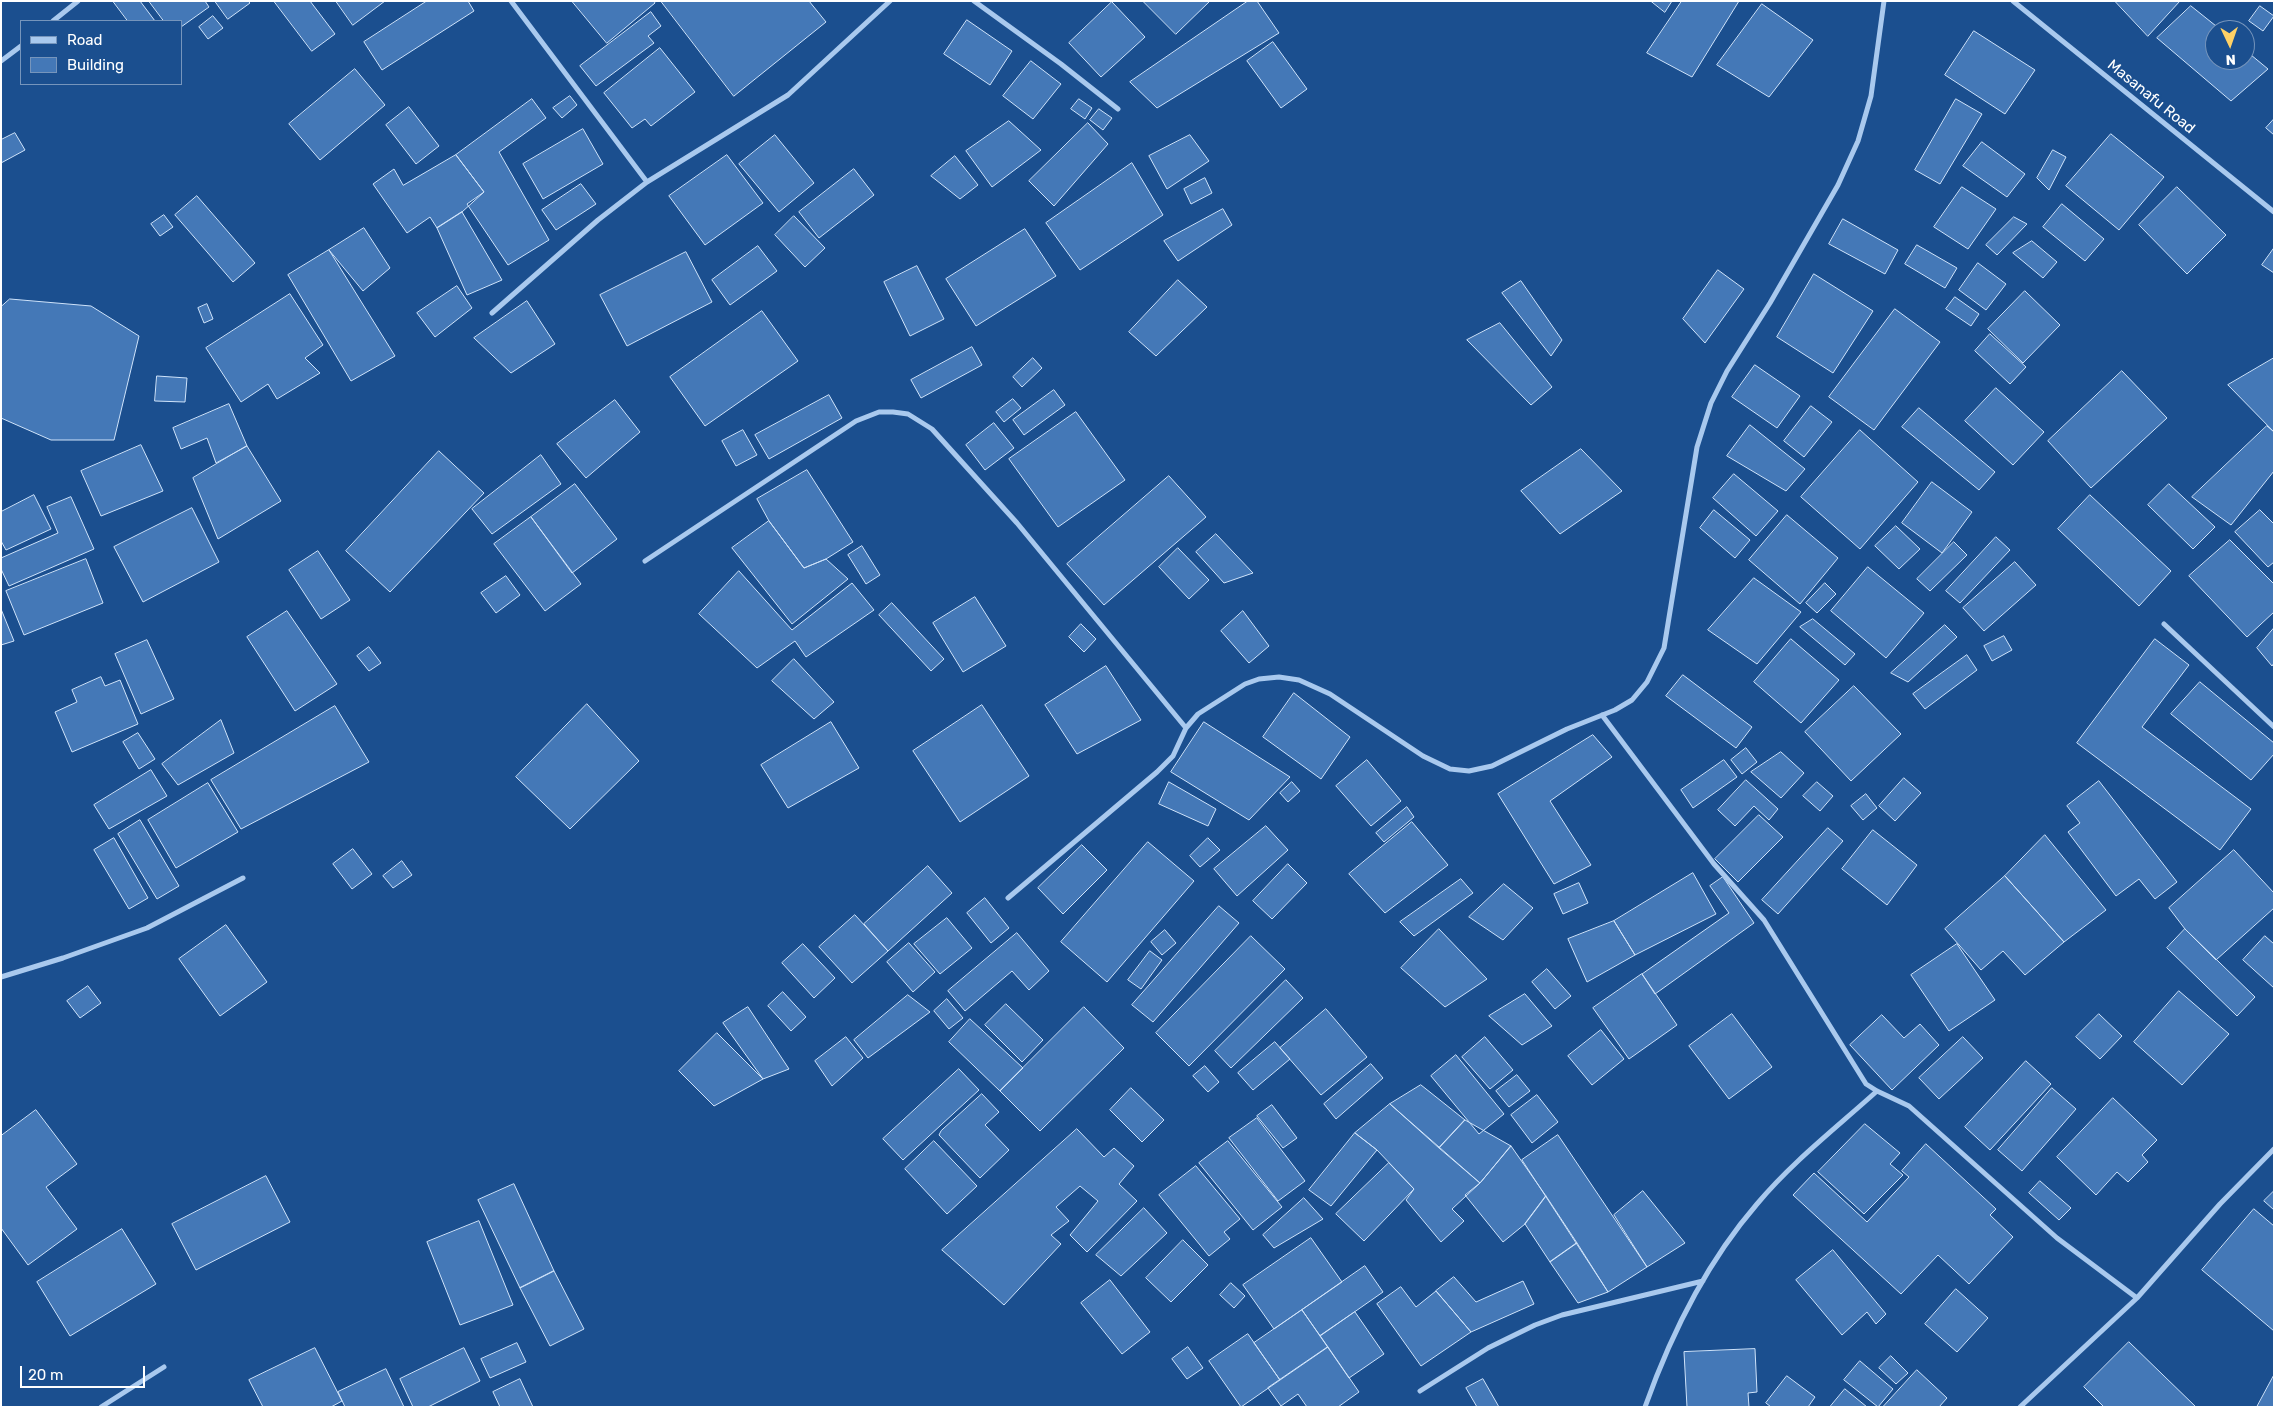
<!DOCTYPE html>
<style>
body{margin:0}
#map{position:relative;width:2275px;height:1408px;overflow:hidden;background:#1b4f8f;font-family:Rubik,sans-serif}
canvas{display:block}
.frame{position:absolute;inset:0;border:2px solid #fff;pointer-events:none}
.legend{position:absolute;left:20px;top:20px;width:162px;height:65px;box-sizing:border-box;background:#1b4f8f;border:1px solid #7695bc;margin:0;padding:6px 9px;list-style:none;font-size:15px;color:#fff}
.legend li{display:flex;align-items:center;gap:10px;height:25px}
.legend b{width:25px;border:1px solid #7695bc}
.north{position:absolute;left:2205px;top:20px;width:50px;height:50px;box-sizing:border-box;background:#1b4f8f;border:1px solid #7695bc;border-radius:50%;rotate:177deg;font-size:14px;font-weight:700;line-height:20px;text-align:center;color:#fff}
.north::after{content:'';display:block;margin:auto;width:18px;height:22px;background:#ffd166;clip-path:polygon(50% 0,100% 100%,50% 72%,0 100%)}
.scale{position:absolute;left:20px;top:1366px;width:125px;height:22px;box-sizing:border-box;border:2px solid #fff;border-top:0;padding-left:6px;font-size:15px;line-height:18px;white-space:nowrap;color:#fff;-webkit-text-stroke:4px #1b4f8f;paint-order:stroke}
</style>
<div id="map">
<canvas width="2275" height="1408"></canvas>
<div class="frame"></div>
<ul class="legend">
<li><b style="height:6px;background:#a9c9ee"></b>Road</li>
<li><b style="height:14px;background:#4478b7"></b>Building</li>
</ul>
<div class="north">N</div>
<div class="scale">20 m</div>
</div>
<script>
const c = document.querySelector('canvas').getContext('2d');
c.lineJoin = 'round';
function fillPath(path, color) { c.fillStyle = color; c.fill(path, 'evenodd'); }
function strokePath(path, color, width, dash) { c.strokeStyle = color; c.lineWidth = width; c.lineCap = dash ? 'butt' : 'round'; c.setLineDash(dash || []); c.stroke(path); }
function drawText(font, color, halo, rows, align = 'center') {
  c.font = font + ' Rubik,sans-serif'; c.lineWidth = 4; c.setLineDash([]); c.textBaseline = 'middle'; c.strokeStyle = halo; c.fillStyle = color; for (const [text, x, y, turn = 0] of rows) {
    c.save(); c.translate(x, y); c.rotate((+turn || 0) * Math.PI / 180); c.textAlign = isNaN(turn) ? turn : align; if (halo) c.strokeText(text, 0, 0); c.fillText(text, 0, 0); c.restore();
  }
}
const building = new Path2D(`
 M113 1H140L155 21H128Z
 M149 1H205L209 7 181 27V21H164Z
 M215 1H248L250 3 228 19Z
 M274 1H310L335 34 312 51Z
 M336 1H385L353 25Z
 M427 1H468L474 11 382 70 364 42Z
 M572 1H654L655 3 607 43Z
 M661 1H809L826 22 734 96Z
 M1143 1H1210L1176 34Z
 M1248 1H1257L1279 33 1157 108 1130 82Z
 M1651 1H1672L1665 12Z
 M1682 1H1739L1692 77 1647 53Z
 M2115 1H2180L2148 36Z
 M1112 2 1145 37 1101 77 1069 43Z
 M1762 4 1813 40 1769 97 1717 65Z
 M2191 6 2221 30H2215V60H2245V50L2268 69 2231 101 2157 38Z
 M2260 6 2274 16 2263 31 2249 21Z
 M651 12 661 26 648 36 654 43 596 86 580 66Z
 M213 16 223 28 208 39 199 27Z
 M967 20 1012 51 990 85 944 54Z
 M1974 31 2035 70 2005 114 1945 75Z
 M1273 42 1307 89 1281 108 1247 61Z
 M660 48 695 92 651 126 645 119 632 128 604 93Z
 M1031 61 1061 84 1033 119 1003 96Z
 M355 69 385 105 320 160 289 124Z
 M570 96 577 105 562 118 553 108Z
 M532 99 546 118 499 152 549 240 508 265 467 204 484 192 456 155Z
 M1079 99 1092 108 1085 119 1071 109Z
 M1956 99 1982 114 1940 184 1915 170Z
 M409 107 439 146 416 164 386 125Z
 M1099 109 1112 118 1103 130 1090 120Z
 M2274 119V135L2266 128Z
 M1009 121 1041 150 992 187 966 151Z
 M1088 123 1108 144 1054 206 1029 181Z
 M583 129 603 164 543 199 523 164Z
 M15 133 25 150 1 163V140Z
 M2111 134 2164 177 2119 230 2066 186Z
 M775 135 814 183 779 212 739 164Z
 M1190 135 1209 161 1167 189 1149 156Z
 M1982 142 2025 174 2007 197 1963 166Z
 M2053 150 2066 157 2049 190 2037 178Z
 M456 155 484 192 462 212 437 228 430 217 407 233 373 184 394 169 403 185Z
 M727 155 763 203 705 245 669 196Z
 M955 156 978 185 960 199 931 176Z
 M1132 163 1163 215 1080 270 1046 223Z
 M854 169 874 195 819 238 799 212Z
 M1205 178 1212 193 1191 204 1184 189Z
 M581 184 596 204 556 230 542 210Z
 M1962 187 1996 209 1968 249 1934 227Z
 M2177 187 2226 235 2187 274 2139 225Z
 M197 196 255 263 233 282 175 215Z
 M2062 204 2104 239 2085 261 2043 227Z
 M1223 209 1232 225 1178 261 1164 241Z
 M462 212 502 280 467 295 437 228Z
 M164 215 173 227 160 236 151 224Z
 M794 216 825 248 805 267 775 235Z
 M2014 217 2027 224 1997 255 1986 245Z
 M1843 219 1898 250 1885 274 1829 244Z
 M364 228 390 268 363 291 329 250Z
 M1025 229 1056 276 976 326 946 279Z
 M2032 241 2057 262 2043 278 2013 253Z
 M1917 245 1957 268 1945 288 1905 264Z
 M758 246 777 271 730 305 712 280Z
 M2274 248V273L2262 265Z
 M329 250 395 356 351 381 288 275Z
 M686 252 712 302 627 346 600 295Z
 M1978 263 2006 284 1986 310 1959 290Z
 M917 266 944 319 910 336 884 282Z
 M1718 270 1744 289 1705 343 1683 319Z
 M1814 274 1873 311 1833 373 1777 337Z
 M1178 280 1207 307 1156 356 1129 332Z
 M1521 281 1562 340 1551 356 1502 293Z
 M457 286 472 308 435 337 417 313Z
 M2025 291 2060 325 2023 363 1988 329Z
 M290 294 323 345 305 358 320 373 277 399 268 384 241 402 206 348Z
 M1955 297 1979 314 1971 326 1946 309Z
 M10 299 91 306 139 336 114 440H51L1 418V307Z
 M527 301 555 344 511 373 474 338Z
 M207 304 213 319 204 323 198 308Z
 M1895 309 1940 342 1874 430 1829 397Z
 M762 311 798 361 705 426 670 377Z
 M1500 323 1552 387 1531 405 1467 340Z
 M1990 334 2026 367 2010 384 1975 351Z
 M972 347 982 365 921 398 911 380Z
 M1033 358 1042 368 1022 387 1013 377Z
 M2274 358V432L2228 385Z
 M1755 365 1800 396 1777 428 1732 397Z
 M2122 371 2167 418 2091 488 2048 441Z
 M157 376 187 378 185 402 155 401Z
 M1996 388 2044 432 2013 465 1965 421Z
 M1054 390 1065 405 1024 435 1013 420Z
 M829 395 842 418 769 459 755 435Z
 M1013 399 1021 408 1004 422 996 412Z
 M615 400 640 432 586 478 557 444Z
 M229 404 247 446 216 463 207 438 181 449 173 428Z
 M1811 406 1832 422 1804 457 1784 441Z
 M1919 408 1995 472 1979 490 1902 427Z
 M1076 412 1125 480 1058 527 1009 459Z
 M994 423 1014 448 985 470 966 445Z
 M1750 425 1805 469 1786 491 1727 456Z
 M2267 426 2274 432V471L2231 525 2192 497Z
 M743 430 757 455 736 466 722 441Z
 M1860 430 1918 482 1860 549 1801 497Z
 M141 445 163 491 101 516 81 471Z
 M247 446 281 501 218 539 193 478Z
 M1581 449 1622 491 1560 534 1521 491Z
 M439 451 484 493 390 592 346 551Z
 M541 455 561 484 492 534 472 509Z
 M807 470 853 542 826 559 804 568 769 521 757 499Z
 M1734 474 1778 511 1756 536 1713 498Z
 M1169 476 1206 517 1104 605 1067 564Z
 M1932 482 1972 512 1942 553 1902 523Z
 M575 484 617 539 572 573 531 517Z
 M2169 484 2215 527 2193 549 2148 505Z
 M34 495 51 529 6 550 1 541V512Z
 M2090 495 2171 571 2139 606 2058 529Z
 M71 497 94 549 9 586 1 569V558L58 533 47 507Z
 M192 508 219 562 143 602 114 547Z
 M1714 510 1750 540 1735 558 1700 528Z
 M2260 510 2274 524V562L2268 567 2235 532Z
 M1787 515 1838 558 1800 604 1749 560Z
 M531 517 581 584 545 611 494 544Z
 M769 521 804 568 826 559 848 579 792 624 732 548Z
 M1896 526 1920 549 1899 569 1875 546Z
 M1216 534 1253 573 1224 583 1196 552Z
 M1996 537 2010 550 1960 603 1946 591Z
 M2230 540 2274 584V612L2247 637 2189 576Z
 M1954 542 1967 555 1930 591 1917 579Z
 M862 546 880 575 866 584 848 555Z
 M1178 548 1209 580 1189 599 1159 567Z
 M318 551 350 600 321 619 289 570Z
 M86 559 103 603 24 635 6 591Z
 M2015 562 2036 585 1984 631 1963 608Z
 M1868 567 1924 613 1886 658 1831 611Z
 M739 571 792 630 852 583 874 610 806 657 795 641 757 668 699 614Z
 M506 576 520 595 496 613 481 593Z
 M1754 578 1801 612 1757 664 1708 630Z
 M1825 583 1836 594 1817 613 1806 603Z
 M975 597 1006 646 963 672 933 623Z
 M892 603 944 659 931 671 879 615Z
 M1 609 14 641 1 645Z
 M287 611 337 684 295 711 247 637Z
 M1243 611 1269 646 1249 663 1221 631Z
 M1813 619 1855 654 1845 665 1800 627Z
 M1081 624 1096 639 1084 652 1069 637Z
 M1945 625 1957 637 1908 682 1891 673Z
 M2274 628V663L2272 666 2257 648Z
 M2004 636 2012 650 1992 661 1984 646Z
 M1791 639 1839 680 1801 723 1754 682Z
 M2155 639 2189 665 2142 727 2251 809 2220 850 2077 743Z
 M147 640 174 699 141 714 115 654Z
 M369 647 381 663 369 671 357 656Z
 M1967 655 1977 670 1925 709 1913 694Z
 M794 659 834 702 814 719 772 681Z
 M1106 666 1141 720 1077 754 1045 705Z
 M1683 675 1752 727 1736 748 1666 696Z
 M101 677 105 686 120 680 138 724 72 752 55 712 77 702 72 690Z
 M2200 682 2274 743V754L2251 780 2171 714Z
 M1854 686 1901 734 1851 781 1805 732Z
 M1294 693 1350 737 1321 779 1263 737Z
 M587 704 639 761 570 829 516 777Z
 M982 705 1029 776 960 822 913 751Z
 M335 706 369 762 241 829 211 780Z
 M221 720 234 753 178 785 162 764Z
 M831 722 859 768 788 808 761 765Z
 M1204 722 1290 777 1249 820 1171 772Z
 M138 733 155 759 139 769 123 742Z
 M1593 735 1612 757 1550 801 1591 865 1554 884 1498 794Z
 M1746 748 1757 762 1742 774 1731 760Z
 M1781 752 1804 773 1781 798 1751 772Z
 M1367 760 1401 801 1371 826 1336 786Z
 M1724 760 1737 777 1693 808 1681 790Z
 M151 770 167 796 109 829 94 805Z
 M1904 778 1921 793 1895 821 1879 806Z
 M1746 780 1778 809 1769 820 1754 806 1735 826 1718 810Z
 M2099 781 2177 882 2155 899 2139 879 2116 896 2068 832 2080 823 2067 806Z
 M1169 782 1216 809 1208 826 1159 804Z
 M1292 782 1300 791 1288 802 1280 793Z
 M1817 782 1833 796 1820 811 1803 796Z
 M208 783 238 832 176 868 148 820Z
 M1866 794 1877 808 1863 820 1851 806Z
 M1407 807 1414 817 1384 842 1376 833Z
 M1759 815 1783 837 1738 882 1715 859Z
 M140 820 179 886 157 899 118 834Z
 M1412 822 1448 865 1385 913 1349 874Z
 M1266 826 1288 850 1237 896 1214 869Z
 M1828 828 1843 841 1778 914 1762 900Z
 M1873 830 1917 865 1887 905 1842 869Z
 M2045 835 2106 910 2064 942 2005 876Z
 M114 838 148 898 129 909 94 850Z
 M1208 838 1220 850 1200 867 1190 856Z
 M1148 842 1194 881 1107 982 1061 942Z
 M1082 845 1107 870 1063 914 1038 888Z
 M353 849 372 874 352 889 333 864Z
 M2234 850 2274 893V908L2216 960 2185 929 2169 908Z
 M402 861 412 875 393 888 383 876Z
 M1288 864 1307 883 1272 919 1253 901Z
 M928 866 952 893 888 951 864 924Z
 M1693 873 1716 914 1635 955 1614 921Z
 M2005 876 2064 942 2025 975 2003 951 1981 970 1945 929Z
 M1723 877 1754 923 1655 994 1642 974 1729 913 1710 886Z
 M1461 879 1473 893 1414 936 1400 922Z
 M1579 883 1588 903 1563 914 1554 894Z
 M1504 884 1533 908 1503 940 1469 917Z
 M985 898 1009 928 991 943 967 913Z
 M1219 906 1239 923 1153 1022 1132 1005Z
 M855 915 888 951 852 983 819 947Z
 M947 918 972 948 940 974 914 944Z
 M1614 921 1635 955 1587 982 1568 939Z
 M226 925 267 982 220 1016 179 959Z
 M1439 929 1487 979 1445 1007 1401 968Z
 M2185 929 2255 997 2237 1016 2167 948Z
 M1165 930 1176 943 1162 955 1151 942Z
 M1017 933 1049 971 1029 990 1012 971 965 1011 948 991Z
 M1251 936 1285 969 1189 1066 1156 1033Z
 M2265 936 2274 944V988L2243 960Z
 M909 943 935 972 913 992 887 962Z
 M803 944 835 978 814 998 782 963Z
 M1957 944 1995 1000 1949 1031 1911 975Z
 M1150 951 1162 960 1141 989 1128 980Z
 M1547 969 1571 996 1555 1009 1532 982Z
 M1642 974 1677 1025 1629 1059 1593 1008Z
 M1286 980 1303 998 1231 1068 1215 1051Z
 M88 986 101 1003 80 1018 67 1001Z
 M2179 991 2229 1034 2182 1085 2134 1042Z
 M783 992 806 1017 791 1031 768 1006Z
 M1525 994 1552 1026 1522 1045 1489 1016Z
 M908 995 930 1012 868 1058 854 1040Z
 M947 999 963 1018 949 1029 934 1011Z
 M1006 1004 1043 1040 1022 1062 985 1025Z
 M748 1007 789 1069 763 1079 723 1023Z
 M1084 1007 1124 1048 1040 1131 1000 1091Z
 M1326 1009 1367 1057 1321 1095 1280 1048Z
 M1732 1014 1772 1067 1729 1099 1689 1046Z
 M2099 1014 2122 1036 2100 1059 2076 1037Z
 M1882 1015 1904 1038 1920 1024 1939 1045 1892 1090 1850 1045Z
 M970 1019 1023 1068 1000 1091 949 1042Z
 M1601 1030 1624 1059 1592 1085 1568 1056Z
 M717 1033 763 1079 714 1106 679 1071Z
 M846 1037 863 1058 832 1086 815 1061Z
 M1485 1037 1513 1070 1490 1089 1462 1057Z
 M1963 1037 1983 1058 1939 1099 1919 1078Z
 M1275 1042 1290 1059 1253 1090 1238 1073Z
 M1456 1055 1504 1114 1479 1134 1431 1076Z
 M2026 1061 2051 1084 1990 1150 1965 1127Z
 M1371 1064 1383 1078 1336 1119 1324 1104Z
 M1205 1066 1219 1082 1208 1092 1193 1076Z
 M959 1069 979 1090 903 1160 883 1139Z
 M1517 1075 1530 1091 1509 1107 1496 1091Z
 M1421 1085 1465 1120 1439 1148 1390 1104Z
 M1131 1088 1164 1120 1142 1142 1110 1110Z
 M2052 1088 2076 1109 2022 1171 1998 1150Z
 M982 1094 999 1112 985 1125 1009 1150 980 1178 939 1135 941 1131Z
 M1537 1095 1558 1122 1532 1143 1511 1115Z
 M2113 1098 2157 1140 2142 1155 2148 1162 2128 1182 2117 1172 2096 1195 2057 1157Z
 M1390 1104 1480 1183 1452 1209 1464 1221 1441 1242 1406 1200 1414 1189 1377 1150 1355 1133Z
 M1272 1105 1297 1138 1283 1148 1257 1116Z
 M36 1110 77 1164 46 1187 77 1229 28 1265 1 1228V1136Z
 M1257 1118 1305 1181 1278 1201 1229 1138Z
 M1465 1120 1511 1146 1480 1183 1439 1148Z
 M1865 1124 1900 1153 1890 1164 1903 1175 1864 1214 1818 1172Z
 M1077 1129 1104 1157 1114 1148 1134 1166 1119 1184 1137 1201 1087 1252 1070 1235 1098 1201 1080 1186 1056 1207 1069 1221 1051 1235 1061 1244 1004 1305 942 1250Z
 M1355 1133 1377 1150 1331 1206 1309 1190Z
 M1558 1135 1647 1267 1608 1292 1522 1160Z
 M934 1141 977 1186 947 1214 905 1169Z
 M1228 1141 1282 1207 1253 1230 1199 1163Z
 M1926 1144 1996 1209 1990 1215 2013 1237 1969 1284 1938 1255 1901 1294 1793 1195 1814 1173 1867 1222 1909 1177 1902 1171Z
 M1511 1146 1546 1196 1525 1224 1503 1242 1465 1195 1480 1183Z
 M1389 1163 1414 1189 1364 1241 1336 1214Z
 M1196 1166 1240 1219 1224 1232 1230 1239 1209 1256 1159 1195Z
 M266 1176 290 1222 196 1270 172 1224Z
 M2040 1181 2071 1208 2059 1220 2029 1193Z
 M514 1184 554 1271 520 1288 478 1200Z
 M1643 1191 1685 1243 1647 1267 1614 1215Z
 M2274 1191V1210L2264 1201Z
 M1546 1196 1577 1243 1550 1262 1525 1224Z
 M1304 1198 1323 1219 1274 1248 1263 1235Z
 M1144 1208 1167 1233 1121 1276 1096 1255Z
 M2254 1209 2274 1226V1331L2202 1270Z
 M479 1221 513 1305 460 1325 427 1242Z
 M122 1229 156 1284 70 1336 37 1282Z
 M1311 1238 1342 1282 1274 1329 1243 1285Z
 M1183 1240 1208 1265 1171 1302 1146 1278Z
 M1577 1243 1608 1292 1578 1303 1550 1262Z
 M1833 1250 1886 1314 1876 1324 1867 1312 1842 1335 1796 1280Z
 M1365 1266 1383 1292 1320 1336 1302 1310Z
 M554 1271 584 1329 550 1346 520 1288Z
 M1454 1277 1476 1302 1523 1281 1534 1304 1471 1332 1436 1291Z
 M1110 1280 1150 1332 1122 1354 1081 1303Z
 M1231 1283 1245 1296 1234 1308 1220 1295Z
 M1401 1287 1416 1307 1436 1291 1471 1332 1421 1366 1377 1304Z
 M1956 1289 1988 1318 1957 1352 1925 1324Z
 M1302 1310 1328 1347 1280 1380 1254 1343Z
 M1355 1312 1384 1354 1349 1378 1320 1336Z
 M1248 1334 1280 1380 1241 1407 1209 1361Z
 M2129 1342 2196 1407H2104L2084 1387Z
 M517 1343 526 1362 490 1378 481 1359Z
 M1188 1347 1203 1368 1187 1379 1172 1359Z
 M1328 1347 1359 1392 1338 1407H1307L1298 1394 1281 1406 1268 1388Z
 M315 1348 342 1401 331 1407H263L249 1380Z
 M464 1348 480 1381 428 1407H413L400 1379Z
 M1755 1349 1757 1392 1748 1393 1749 1407H1687L1684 1352Z
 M1891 1356 1908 1373 1896 1384 1879 1368Z
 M1860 1361 1893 1389 1878 1407 1844 1380Z
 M386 1369 404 1407H345L338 1392Z
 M1917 1370 1947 1398 1939 1407H1883Z
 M2274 1375V1407H2257Z
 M1787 1376 1815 1397 1808 1407H1771L1766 1403Z
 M520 1379 533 1407H500L493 1392Z
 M1483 1379 1499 1407H1477L1466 1388Z
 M1845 1389 1867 1407H1830Z`);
const street = new Path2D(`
 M511 1 647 182
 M974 1 1061 64 1118 109
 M2013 1 2274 212
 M53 21 78 1
 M1 61 21 46
 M492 313 598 220 647 182 788 95 890 1
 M645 561 856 421 879 412H893L908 414 932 429 1017 523 1186 728
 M2164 624 2274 727
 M1602 715 1714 864 1764 920 1866 1084 1877 1091 1909 1106 2057 1238 2137 1298
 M1008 898 1157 772 1173 756 1186 728 1198 714 1245 684 1259 679 1279 677 1299 680 1330 694 1423 756 1450 769 1469 771 1492 766 1567 729 1615 710 1632 700 1647 682 1664 648 1697 447 1711 403 1727 371 1770 303 1838 185 1858 141 1871 96 1884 1
 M1 977 63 958 147 928 243 878
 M1420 1391 1488 1348 1535 1325 1562 1315 1703 1281
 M101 1407 164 1367
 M1645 1407C1671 1334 1706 1263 1757 1204 1792 1162 1836 1128 1877 1091
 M2020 1407 2137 1298 2220 1204 2274 1149`);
const streetNames = [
 ["Masanafu Road",2151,97,39]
];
fillPath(building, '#4478b7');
strokePath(building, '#cfe3fa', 1);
strokePath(street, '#a9c9ee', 5);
drawText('15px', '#fff', '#1b4f8f', streetNames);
</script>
